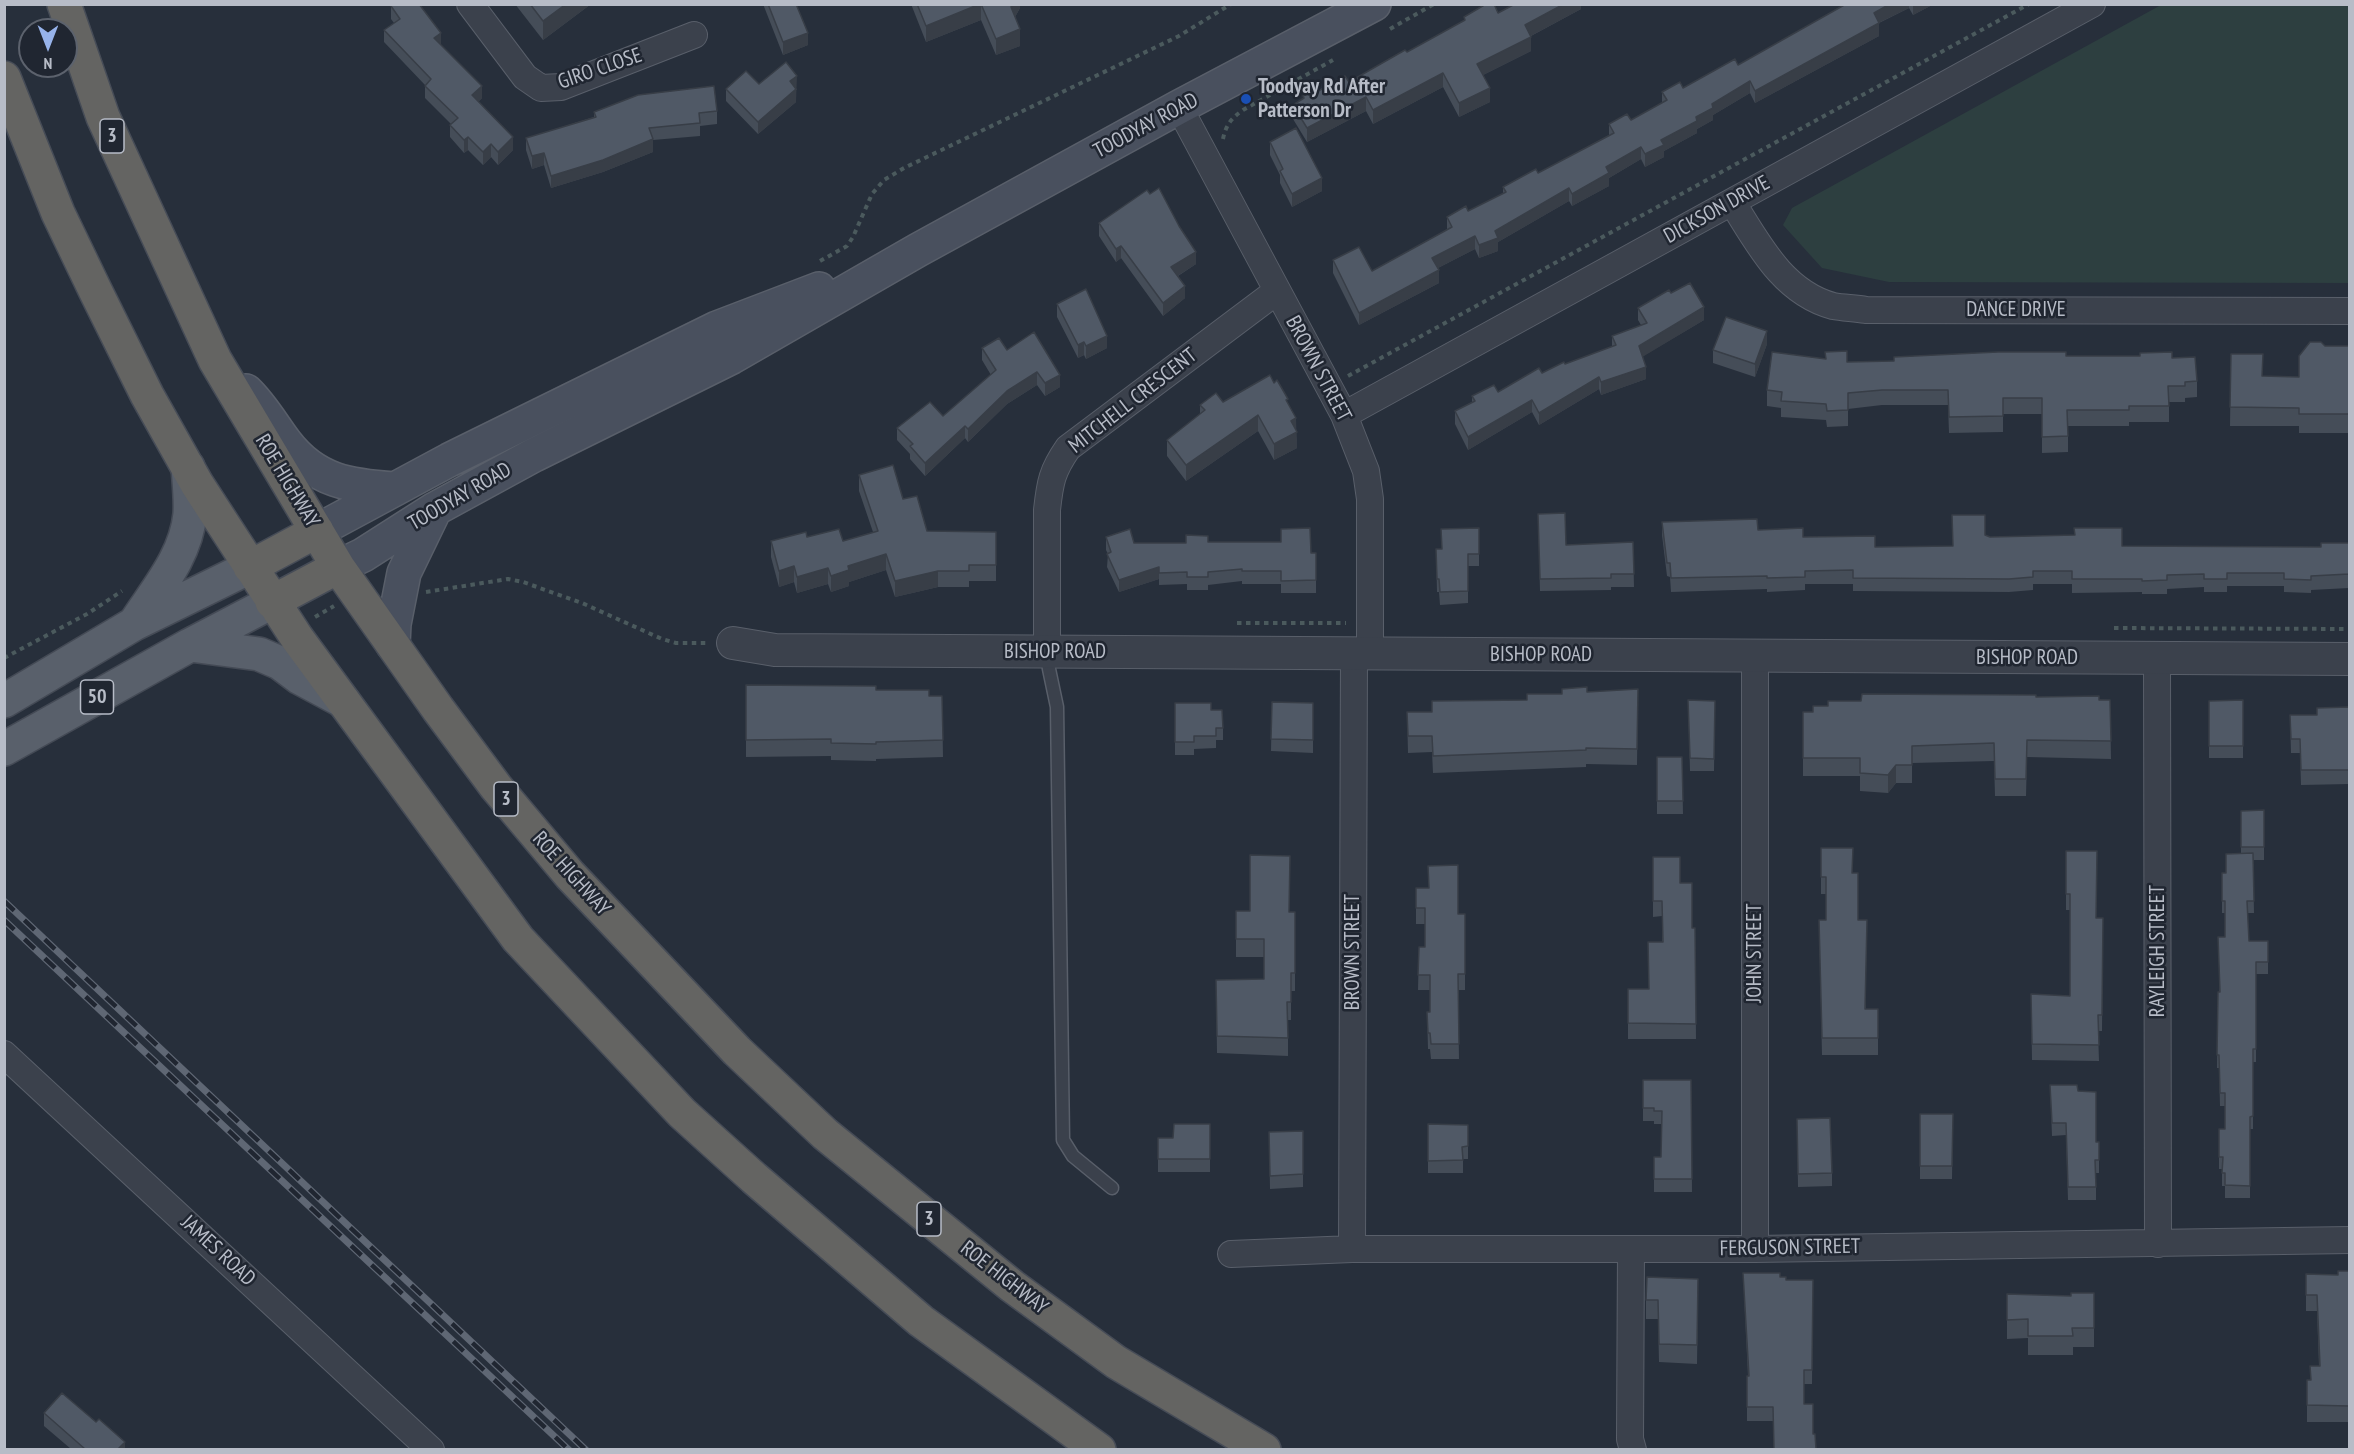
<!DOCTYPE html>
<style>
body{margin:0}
#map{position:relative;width:2354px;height:1454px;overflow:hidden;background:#272f3b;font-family:"PT Sans Narrow",sans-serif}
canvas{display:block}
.frame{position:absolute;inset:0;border:6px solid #b7bcc7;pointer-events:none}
.north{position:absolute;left:18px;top:18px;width:60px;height:60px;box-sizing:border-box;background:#202631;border:2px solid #5c626d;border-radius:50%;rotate:180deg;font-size:16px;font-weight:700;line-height:24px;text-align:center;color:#b7bcc7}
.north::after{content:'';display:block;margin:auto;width:21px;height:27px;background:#97b3eb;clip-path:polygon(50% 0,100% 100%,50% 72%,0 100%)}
</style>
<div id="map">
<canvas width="2354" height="1454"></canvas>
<div class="frame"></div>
<div class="north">N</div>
</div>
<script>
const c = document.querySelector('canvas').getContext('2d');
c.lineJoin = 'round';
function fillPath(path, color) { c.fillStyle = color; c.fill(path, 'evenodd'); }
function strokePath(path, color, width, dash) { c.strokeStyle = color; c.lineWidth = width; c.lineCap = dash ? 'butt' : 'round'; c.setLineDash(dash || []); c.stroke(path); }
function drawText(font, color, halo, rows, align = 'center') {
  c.font = font + ' "PT Sans Narrow",sans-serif'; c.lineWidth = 5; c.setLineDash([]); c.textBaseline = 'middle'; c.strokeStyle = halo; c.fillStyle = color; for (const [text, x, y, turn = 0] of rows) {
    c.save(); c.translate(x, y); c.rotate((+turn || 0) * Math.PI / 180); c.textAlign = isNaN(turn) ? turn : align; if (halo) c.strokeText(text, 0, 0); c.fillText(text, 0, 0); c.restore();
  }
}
const green = new Path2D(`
 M2161 5H2349V283L1889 282 1822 268 1783 225 1792 208Z`);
const path = new Path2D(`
 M1390 29 1434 4
 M1223 139C1226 124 1232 118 1243 110L1333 60
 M820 261 847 246 853 237 872 194 884 180 904 168 1179 36 1231 4
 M1348 376 2029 4
 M426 592 508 579 523 582 582 603 662 639 676 643H708
 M315 617 334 606
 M1237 623H1346
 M2114 628 2350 629
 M4 658 87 614 122 591`);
const service = new Path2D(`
 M1047 652 1049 669 1057 707 1063 1140 1073 1156 1112 1188`);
const minor = new Path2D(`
 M470 4 525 77 541 88 561 87 694 35
 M1179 107 1344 415 1366 471 1370 499V655
 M1732 202C1758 243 1782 292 1833 306 1844 308 1855 308 1866 310L2350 311
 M1344 415 2092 4
 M1047 652V510C1050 482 1052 471 1068 448L1277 291
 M2157 658 2158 1244
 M4 1054 431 1450
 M1352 1249 1354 654
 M1631 1249 1630 1439 1633 1450
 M1755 1249V656
 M1231 1254 1352 1249H1755L2350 1240`);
const tertiary = new Path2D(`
 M733 643 775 650 2350 659`);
const secondary = new Path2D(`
 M246 391C262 406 273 426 286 443 316 482 351 486 395 489
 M317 531 449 460 717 328 819 289
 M338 567 363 555 435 509 534 455 732 357 918 250 1179 107 1374 4
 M393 645 394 624 404 573 435 509`);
const primary = new Path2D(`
 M135 623C157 589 186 556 190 514 191 499 189 482 188 467
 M190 645 259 654 280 663 300 678 343 701
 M4 701 134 624 250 567
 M4 749 190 645 272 602`);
const trunk = new Path2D(`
 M64 4 103 117 215 360 338 567 438 709 496 787 570 875 737 1051 825 1134 1012 1286 1116 1362 1264 1450
 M4 78 58 213 95 290 147 395 197 484 297 638 518 939 682 1113 754 1178 921 1321 1099 1450
 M250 567 317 531
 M272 602 338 567`);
const rail = new Path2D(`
 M4 901 586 1450
 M4 920 569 1450`);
const wall = new Path2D(`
 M515 4H591L543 40Z
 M763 4H796L808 45 783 55Z
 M911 4H1020V8L1015 17 1020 46 996 55 981 20 926 42Z
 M1581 4V9L1531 36V51L1483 75 1490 102 1459 117 1443 87 1373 124 1366 111 1307 142 1293 119V105L1303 99V96L1349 82 1407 52 1464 21V17Z
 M1846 4H1934L1913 15 1909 8 1879 23V36L1755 103 1750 93 1713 115V120L1697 129V133L1664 151V157L1645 167 1641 159 1609 178V186L1572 206 1569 201 1498 242V251L1479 258 1475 249 1438 268 1439 283 1359 325 1333 273V260L1372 271 1447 230V217L1468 211 1503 194V187L1538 173 1609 135V124L1631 120 1662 103V92L1683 88 1738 65Z
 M391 6 441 45 482 98 478 102 513 150 498 165 491 157 483 165 468 150 464 153 450 137V125L451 124 425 98V85L384 42V30L394 23 391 19Z
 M759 84 797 89 796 90V102L758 134 726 101V89Z
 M717 111V124L700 126V136L653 140V152L603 172 551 188 544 165 532 169 526 150V138L594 117V112Z
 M1270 142 1322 191 1292 207 1280 183V175L1270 155Z
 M1099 223 1196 264 1178 276 1185 298 1163 316 1121 258 1116 262 1099 236Z
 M1671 293 1704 320 1643 356 1646 379 1601 395 1599 389 1539 425 1532 412 1468 450 1455 424V411L1472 402V396L1498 392 1565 364 1612 347V336L1641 325 1638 320V308Z
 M1057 304 1107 348 1086 359 1084 355 1078 358 1057 317Z
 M1767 344 1755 377 1713 363V350Z
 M2325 346H2349V433H2299V426H2230L2231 354 2263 376 2299 377Z
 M982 348 1007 350 1060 387 1045 396 1037 385 1007 404 968 442 965 438 925 476 910 459V454L897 440V428L943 416 991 375 982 360Z
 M2066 356 2172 358 2197 381V397L2185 398V402H2169V422H2129V426H2068V452L2042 453V414H2003V432L1949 433 1948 405H1882L1848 409V426L1827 427 1826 420 1781 417V408L1767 406V390L1847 362Z
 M1274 383 1288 403 1296 430 1297 448 1274 460 1258 431 1186 481 1167 456V440L1200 414V405L1223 402Z
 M859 475 903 499 927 531 996 532V581H969V587H938L895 597 886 570 849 582V586L831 592 828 584 797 593 794 582 779 587 771 557V541L807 537 843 541 873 532 859 491Z
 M1538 514 1566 545 1633 542 1634 587H1611V590L1540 591Z
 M1662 522 1758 530 1803 537 1875 547 1952 546 1985 535 1990 537 2122 546 2321 547 2349 543V588L2311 590V593L2284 592V586H2227V592H2204V587L2167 589V594H2142V592L2072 593V584H2033V590L2009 592 1853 591V584H1805V590L1767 592V589L1671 592 1670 577 1667 576 1662 535Z
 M1479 528V566H1468V603L1440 605 1439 592H1437L1436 549H1441Z
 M1106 537 1134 543H1186L1208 542 1316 553V593H1281V584H1242V581L1208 585V590H1187V584L1159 585V579L1119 592 1107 567 1108 554 1106 550Z
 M746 685 876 690 929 696H942L943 757 876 759V761L831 760V756L746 757Z
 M1638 689 1637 765 1586 764V767L1433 773 1432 752 1408 753 1407 712H1432L1527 700 1562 694Z
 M2036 697 2110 700 2111 759 2027 757 2026 796H1995L1994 761 1912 763V783H1896L1888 793 1860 791V776H1803V712H1813L1828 706 1861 701Z
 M1688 700 1715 701 1714 771H1690Z
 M2243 700V758H2209V701Z
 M1272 702 1313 703V753L1271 751Z
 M1175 703 1211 710 1223 728V740H1216V748L1194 749V755H1175Z
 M2349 707V784L2301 785 2300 753H2291L2290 715H2317Z
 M1657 757H1682L1683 814H1657Z
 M2264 810V860H2253L2254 913H2247L2249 941 2268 962V974H2256V1062H2253V1129H2250V1198H2225V1186H2222V1169H2219V1129H2225V1106H2220L2219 1068H2217L2218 992H2219L2225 937V913H2222V873H2226L2241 853V811Z
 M1821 848 1852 873 1866 1009H1878V1055H1822L1819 920H1826V894H1821Z
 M2066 851 2096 918H2103L2102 1031H2098L2099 1061 2032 1060 2031 994 2070 996V910H2066Z
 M1653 857 1680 883 1692 928H1695L1696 1039H1628V989H1649L1662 942V916L1653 917Z
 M1416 888 1458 914 1465 974V990H1458L1459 1059H1431L1430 1049H1428L1427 1012H1430V990H1418L1419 947H1425V924H1416Z
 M1236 911 1295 912V991H1291V1020H1288V1056L1217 1053 1216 980 1264 979V957H1236Z
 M1643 1080H1691L1692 1192H1654V1157H1661V1124H1654V1121H1643Z
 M2050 1085 2078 1091 2096 1142H2099V1173H2096V1200H2068L2066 1135 2052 1136Z
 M1920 1114H1953L1952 1179H1920Z
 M1797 1119 1832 1173V1186L1798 1187Z
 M1210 1124V1172H1158V1138H1173Z
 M1428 1124 1468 1125V1159H1463V1173H1428Z
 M1303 1131V1187L1270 1189 1269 1132Z
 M2349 1271V1422H2307V1380H2310L2319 1366 2317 1311H2306V1274L2338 1275Z
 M1743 1273 1780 1277 1786 1280H1813L1812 1384H1804V1404L1813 1434 1773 1421H1747V1376H1748Z
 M2094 1293V1347H2073V1355H2028V1338L2007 1339V1320L2071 1296Z
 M1698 1297 1697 1364 1659 1362 1658 1319H1646V1300Z
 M44 1413 96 1422 125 1449H71L44 1426Z`);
const shadedWall = new Path2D(`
 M566 4H591L543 40V21Z
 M981 4V20L926 42V26Z
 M1013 4H1020V8L1011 24V7Z
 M1564 4H1581V9L1525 39V25Z
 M1890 4H1909V8L1874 25V13Z
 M1913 4H1934L1913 15Z
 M1879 23V36L1755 103V91Z
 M1020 29V46L996 55V39Z
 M441 33V46L434 38Z
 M808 33V45L783 55V42Z
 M1531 37V51L1477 78V64Z
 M1443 73V87L1373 124V110Z
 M797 76 796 102 758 134V122L790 81Z
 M1750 81V93L1713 115V120L1697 129V133L1664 151V157L1645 167V154L1661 140 1696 117 1712 104Z
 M482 86V98L472 108V95Z
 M1490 88V102L1459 117V103Z
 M1366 97V111L1307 142V128Z
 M468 137V150L464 153V140Z
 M513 137V150L498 165V152Z
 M653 139V152L603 172 551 188V176Z
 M491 144V157L483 165V152Z
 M1641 147V159L1609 178V186L1572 206V194L1606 167Z
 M544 153V165L532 169V156Z
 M1322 178V191L1292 207V194Z
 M1569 188V201L1498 242V251L1479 258V245L1495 231Z
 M1475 236V249L1432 271V258Z
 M1121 246V258L1116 262V249Z
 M1196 252V264L1171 280V267Z
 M1439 270V283L1359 325V313Z
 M1185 286V298L1163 316V303Z
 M1704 307V320L1639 359V346Z
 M1767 331V344L1755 377V364Z
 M1107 336V348L1086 359V346Z
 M1084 342V355L1078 358V345Z
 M1646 367V379L1601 395V382Z
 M1037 372V385L1007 404 968 442V429L1007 391Z
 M1060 375V387L1045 396V383Z
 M1599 377V389L1539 425V413Z
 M1532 400V412L1468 450V437Z
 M1258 415V431L1186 481V465Z
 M1296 418 1297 448 1274 460V444L1291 421Z
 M965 426V438L925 476V463Z
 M886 554V570L849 582V586L831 592V576L848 566Z
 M794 566V582L779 587V571Z
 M1159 567V579L1119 592V580Z
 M828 568V584L797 593V577Z
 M938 571V587L895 597V581Z
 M1896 765V783L1888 793V775Z
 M125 1442V1449H118Z`);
const building = new Path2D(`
 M394 4H419L441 33 434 38 482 86 472 95 513 137 498 152 491 144 483 152 468 137 464 140 450 125 458 118 425 86 431 79 384 30 400 19 391 6Z
 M530 4H566L543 21Z
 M768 4H796L808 33 783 42Z
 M917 4H980L926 26Z
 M981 4H1013L1011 7 1020 29 996 39Z
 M1486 4H1494L1498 13 1515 4H1564L1525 25 1531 37 1477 64 1490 88 1459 103 1443 73 1373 110 1366 97 1307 128 1293 105 1304 98 1303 96 1319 89 1320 90 1345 76 1349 82 1405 50 1407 52 1465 20 1464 17Z
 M1846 4H1890L1874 13 1879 23 1755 91 1750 81 1712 104 1713 108 1696 117 1697 121 1661 140 1664 145 1645 154 1641 147 1606 167 1609 173 1572 194 1569 188 1495 231 1498 238 1479 245 1475 236 1432 258 1439 270 1359 313 1333 260 1359 247 1372 271 1452 227 1447 217 1466 206 1468 211 1506 192 1503 187 1536 169 1538 173 1614 133 1609 124 1627 114 1631 120 1667 100 1662 92 1680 82 1683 88 1735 59 1738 65Z
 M786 62 797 76 790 81 796 89 758 122 726 89 746 71 759 84Z
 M714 86 717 111 699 113 700 123 649 128 653 139 603 160 551 176 544 153 532 156 526 138 596 117 594 112 638 95Z
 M1296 128 1322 178 1292 194 1280 171 1283 169 1270 142Z
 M1159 188 1179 226 1196 252 1171 267 1185 286 1163 303 1121 246 1116 249 1099 223 1147 190 1150 194Z
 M1690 283 1704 307 1639 346 1646 367 1601 382 1599 377 1539 413 1532 400 1468 437 1455 411 1475 401 1472 396 1494 385 1498 392 1539 368 1542 373 1564 362 1565 364 1616 345 1612 336 1647 323 1638 308 1669 290 1671 293Z
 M1086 289 1107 336 1086 346 1084 342 1078 345 1057 304Z
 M1726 317 1767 331 1755 364 1713 350Z
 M1034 332 1060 375 1045 383 1037 372 1007 391 968 429 965 426 925 463 910 446 913 444 897 428 930 402 943 416 996 370 982 348 999 338 1007 350Z
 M2310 342H2321L2325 346H2349V414H2299V408L2230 407 2231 354H2263L2262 376 2299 377V356Z
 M1847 351V362L1894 361V357L1998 352H2066V356H2140V353L2172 352V358L2195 357 2197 381 2185 382V386H2168L2169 406H2129V410H2067L2068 436 2042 437V398H2003V416L1949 417 1948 390H1882L1848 393V410L1827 411 1826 404 1781 401 1782 392 1767 390 1772 352 1826 359 1825 352Z
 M1270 375 1274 383 1277 380 1288 399 1286 400 1296 418 1291 421 1297 432 1274 444 1258 415 1186 465 1167 440 1205 410 1200 405 1216 393 1223 402Z
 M893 465 903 499 917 496 927 531 996 532V565H969V571H938L895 581 886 554 848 566 849 570 831 576 828 568 797 577 794 566 779 571 771 541 806 532 807 537 839 529 843 541 878 531 859 475Z
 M1565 513 1566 545 1633 542 1634 574H1611V578L1540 579 1538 514Z
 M1952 515H1985V535L1990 537 2075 535 2074 528H2122V546L2321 547V543H2349V574L2311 576V580L2284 579V573H2227V579H2204V574L2167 575V580L2142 581V579H2072V571H2033V577L2009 579 1853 578V570L1805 571V577L1767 578V576L1671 578 1670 563H1667L1662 522 1757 519 1758 530 1803 528V537L1875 536V547L1953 546Z
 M1310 528 1311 553H1316V580L1281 581V571H1242V569L1208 572V577H1187V572L1159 573V567L1119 580 1107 554 1111 552 1106 537 1130 529 1134 543H1186V535L1208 536V542H1281V529Z
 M1479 528V554H1468V591L1440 592 1439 579H1437L1436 549H1442L1441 529Z
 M746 685 876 686V690H929V696H942L943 740 876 742V744L831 743V739L746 740Z
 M1587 687V692L1638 689 1637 749 1586 748V750L1433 756 1432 736H1408L1407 712H1432V701L1527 700V694H1562V689Z
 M1862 694 2036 695V697L2099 696V700H2110L2111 741 2027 740 2026 779H1995L1994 743 1912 746V765H1896L1888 775 1860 773V758H1803V712H1813V706H1828V701H1861Z
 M1688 700 1715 701 1714 759 1690 758Z
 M2243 700V746H2209V701Z
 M1272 702 1313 703V740L1271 739Z
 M1175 703H1211V710H1222L1223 728H1216V736H1194V742H1175Z
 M2349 707V770H2301L2300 739H2291L2290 715H2317V708Z
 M1657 757H1682L1683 801H1657Z
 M2264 810V847H2241V811Z
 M1821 848H1853L1852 873H1858V920H1867L1865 1009H1878V1038H1822L1819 920H1826V877H1821Z
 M2066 851H2097L2096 918H2103L2102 1015H2098L2099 1045 2032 1044 2031 994 2070 996V894H2066Z
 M2253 853 2254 901H2247L2249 941H2268V962H2256V1049H2253V1116L2250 1117V1186L2225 1185V1173H2222L2223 1157H2219V1129H2225V1093H2220L2219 1055H2217L2218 992H2220L2218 937H2225V901H2222V873H2226V854Z
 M1250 855 1290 856 1289 912H1295V973H1291V1002H1287L1288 1038 1217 1036 1216 980 1264 979V939H1236V911H1250Z
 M1653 857H1680V883H1692V928H1695L1696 1024 1628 1023V989H1649L1648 942H1663L1662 901H1653Z
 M1458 865V914H1465V974H1458L1459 1044H1431L1430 1033H1428L1427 1012H1430V975H1418L1419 947H1425V908H1416V888H1429L1428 866Z
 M1643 1080H1691L1692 1179H1654V1157H1661L1662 1111H1654V1108H1643Z
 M2050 1085H2077L2078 1091 2096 1092V1142H2099V1160H2095L2096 1187H2068L2066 1123H2052Z
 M1920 1114H1953L1952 1166H1920Z
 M1830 1118 1832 1173 1798 1174 1797 1119Z
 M1174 1124H1210V1159H1158V1138H1173Z
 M1428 1124 1468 1125V1146L1462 1147 1463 1160 1428 1161Z
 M1303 1131V1174L1270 1176 1269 1132Z
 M2338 1271H2349V1406L2307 1405V1380H2311L2310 1366H2320L2317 1295H2306V1274L2338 1275Z
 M1743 1273H1780V1277H1786V1280H1813L1812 1370H1804V1404H1813V1434H1815L1816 1449H1774L1773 1407H1747V1376H1749Z
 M1647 1277 1698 1279 1697 1345 1659 1344 1658 1300H1646Z
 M2071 1293H2094V1328H2072L2073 1336H2028V1319L2007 1320V1294L2071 1296Z
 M62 1393 96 1422 99 1419 125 1442 118 1449H85L44 1413Z`);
const markers = [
 [1246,99,6,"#1a4fb4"]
];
const shields = [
 [112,136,24],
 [97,697,33],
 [506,799,24],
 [929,1219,24]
];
const shieldNames = [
 ["3",112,136],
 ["50",97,697],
 ["3",506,799],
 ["3",929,1219]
];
const streetNames = [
 ["GIRO CLOSE",600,69,-19],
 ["TOODYAY ROAD",1146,126,-28],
 ["DICKSON DRIVE",1717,210,-29],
 ["DANCE DRIVE",2016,310],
 ["BROWN STREET",1318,369,62],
 ["MITCHELL CRESCENT",1133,401,-38],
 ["ROE HIGHWAY",287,481,59],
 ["TOODYAY ROAD",460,497,-30],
 ["BISHOP ROAD",1055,652],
 ["BISHOP ROAD",1541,655],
 ["BISHOP ROAD",2027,658],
 ["ROE HIGHWAY",571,874,48],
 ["RAYLEIGH STREET",2158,951,-90],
 ["BROWN STREET",1353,952,-90],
 ["JOHN STREET",1755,953,-90],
 ["FERGUSON STREET",1790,1248,-1],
 ["JAMES ROAD",218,1251,43],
 ["ROE HIGHWAY",1004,1278,38]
];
const poiNames = [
 ["Toodyay Rd After",1258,87],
 ["Patterson Dr",1258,111]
];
fillPath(green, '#2d3f40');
strokePath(service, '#595f6a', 15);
strokePath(minor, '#595f6a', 28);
strokePath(tertiary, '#595f6a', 34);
strokePath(secondary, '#595f6a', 36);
strokePath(primary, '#444a55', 36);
strokePath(trunk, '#464c57', 36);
strokePath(path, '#4b5a5d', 4, [4.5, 4.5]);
strokePath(service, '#3b414c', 12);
strokePath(minor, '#3b414c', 26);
strokePath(tertiary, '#3b414c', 32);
strokePath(secondary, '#49505e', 33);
strokePath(primary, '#59606b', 33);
strokePath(trunk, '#646462', 33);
strokePath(rail, '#5f6774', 7);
strokePath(rail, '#202631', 4.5, [14]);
fillPath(wall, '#454d58');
fillPath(shadedWall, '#383e47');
fillPath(building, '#505966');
strokePath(building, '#383e47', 1.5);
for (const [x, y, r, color] of markers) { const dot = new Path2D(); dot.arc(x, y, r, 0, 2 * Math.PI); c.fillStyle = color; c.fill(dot); strokePath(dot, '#202631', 2); }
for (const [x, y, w] of shields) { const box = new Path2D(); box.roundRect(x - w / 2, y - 17, w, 34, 4.5); c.fillStyle = '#202631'; c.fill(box); strokePath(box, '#b7bcc7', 1.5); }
drawText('bold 20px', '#b7bcc7', null, shieldNames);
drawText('21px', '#b7bcc7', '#202631', streetNames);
drawText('bold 21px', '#b7bcc7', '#202631', poiNames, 'left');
</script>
